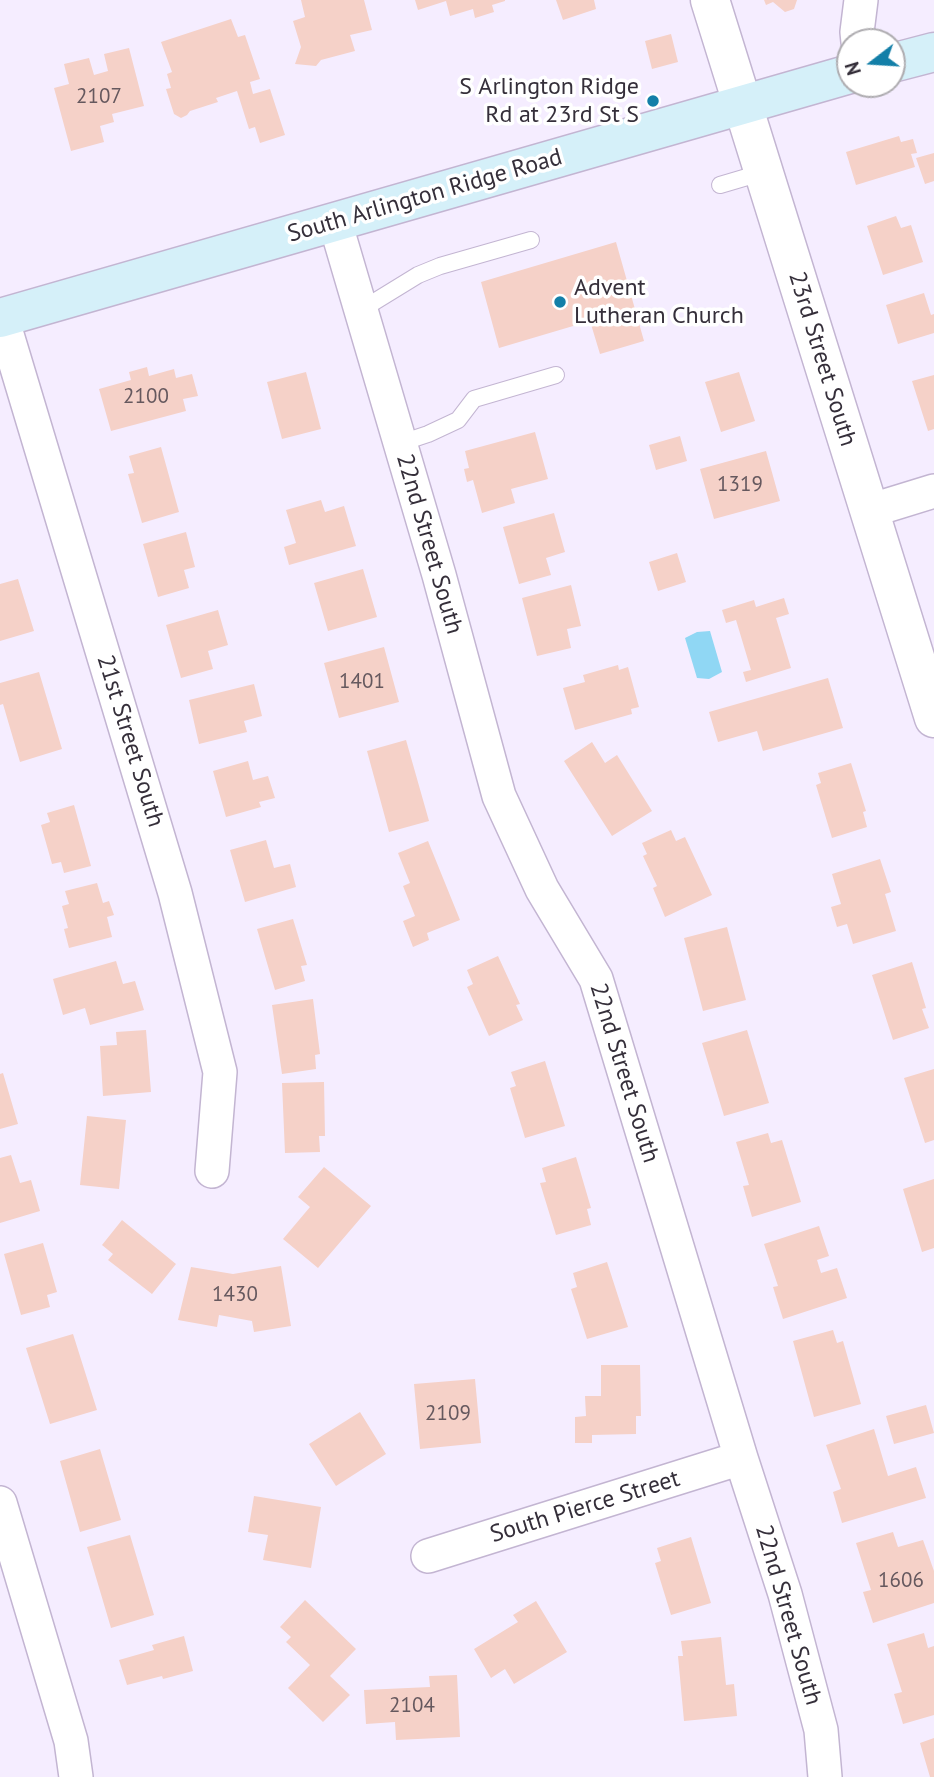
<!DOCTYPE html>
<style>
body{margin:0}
#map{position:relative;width:934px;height:1777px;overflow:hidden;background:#f5edff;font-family:"PT Sans",sans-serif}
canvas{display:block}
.north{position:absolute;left:836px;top:28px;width:70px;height:70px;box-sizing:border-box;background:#fff;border:2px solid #aeacb0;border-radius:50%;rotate:253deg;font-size:19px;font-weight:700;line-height:28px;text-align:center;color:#352f3a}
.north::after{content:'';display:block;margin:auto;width:24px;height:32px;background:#137fa8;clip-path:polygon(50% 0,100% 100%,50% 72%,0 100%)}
</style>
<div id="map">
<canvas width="934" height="1777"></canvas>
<div class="north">N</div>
</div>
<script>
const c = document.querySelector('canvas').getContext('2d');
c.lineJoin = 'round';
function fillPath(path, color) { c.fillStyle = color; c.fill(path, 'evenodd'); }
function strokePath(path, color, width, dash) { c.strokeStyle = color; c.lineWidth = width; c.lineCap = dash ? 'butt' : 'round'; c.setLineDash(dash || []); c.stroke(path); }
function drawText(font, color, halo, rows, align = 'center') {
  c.font = font + ' "PT Sans",sans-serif'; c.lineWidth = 7; c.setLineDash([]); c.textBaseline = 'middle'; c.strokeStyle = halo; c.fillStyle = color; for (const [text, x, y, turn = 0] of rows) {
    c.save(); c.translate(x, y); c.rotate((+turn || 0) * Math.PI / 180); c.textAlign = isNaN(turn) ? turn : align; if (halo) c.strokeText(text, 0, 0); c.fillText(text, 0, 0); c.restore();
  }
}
const water = new Path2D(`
 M710 631 722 672 709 679 697 678 685 638 697 632Z`);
const building = new Path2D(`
 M301 0H364L372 30 350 35 355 51 321 60 316 66 295 64 301 47 293 21 305 17Z
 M415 0H505V1L492 5 494 12 475 18 473 9 450 16 446 1 418 10Z
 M556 0H594L596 9 563 20Z
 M764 0H797L794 9 785 12 773 2 766 5Z
 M231 19 238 37 245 35 260 79 250 82 253 94 270 89 285 135 260 143 255 127 249 129 237 91 216 98 218 102 190 111 187 115 181 118 174 114 166 89 171 88 167 74 172 72 161 42Z
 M671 34 678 62 652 69 645 41Z
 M129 48 144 106 112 114 114 122 100 126 104 142 71 151 54 88 69 84 64 64 89 58 94 75 108 71 104 54Z
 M899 136 901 142 913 139 917 153 911 154 915 167 856 185 846 152Z
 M934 153V181L925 184 916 158Z
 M896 216 901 228 911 225 923 262 883 275 867 226Z
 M616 242 644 341 600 354 590 321 499 348 481 282Z
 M924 293 931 315 934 314V333L898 344 886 305Z
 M147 367 149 376 174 369 176 378 192 374 198 396 183 399 186 411 111 431 99 389 131 380 129 372Z
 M306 372 321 429 282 439 267 382Z
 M739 372 755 421 721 432 705 382Z
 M934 375V429L928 431 912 381Z
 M535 432 548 479 511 489 515 503 482 513 473 480 467 482 464 469 469 468 465 451Z
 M680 436 687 461 656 470 649 445Z
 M161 447 179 512 142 523 128 474 134 473 129 456Z
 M766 451 780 501 714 519 700 469Z
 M321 500 325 512 344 506 356 546 289 565 284 547 296 543 286 510Z
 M554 513 565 552 546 558 551 575 519 584 503 527Z
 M186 532 195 567 184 570 189 588 158 597 143 544Z
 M677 553 686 582 658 591 649 562Z
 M363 569 377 617 328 631 314 583Z
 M18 579 34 631 0 641V584Z
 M571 585 581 626 567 629 571 648 537 656 522 598Z
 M784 598 789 614 776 618 791 668 746 682 743 672 751 670 736 620 726 623 722 610 754 600 756 607Z
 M218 610 228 645 208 651 213 669 181 678 166 625Z
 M384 647 399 702 339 718 324 663Z
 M618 665 619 670 628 667 639 707 631 709 632 714 575 730 563 688 585 682 583 675Z
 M39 672 62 749 20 762 3 704 0 705V683Z
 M828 678 843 728 763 751 757 731 718 742 709 712Z
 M254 684 262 716 244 721 247 732 199 744 189 700Z
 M406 740 429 821 389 832 367 751Z
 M592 742 605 763 617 755 652 811 612 836 564 761Z
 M248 761 253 780 268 776 275 798 259 802 261 807 226 817 213 771Z
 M851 763 866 811 863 812 867 827 832 838 816 785 821 783 818 773Z
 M74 805 91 866 64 873 61 862 52 864 41 825 50 822 47 813Z
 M671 830 676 841 685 837 712 895 665 917 653 888 657 886 643 856 647 854 642 843Z
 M266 840 274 868 290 864 296 887 245 902 230 850Z
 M428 841 460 920 427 933 429 940 413 947 403 921 415 916 403 886 410 883 398 853Z
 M880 859 891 892 885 894 896 931 853 944 847 924 837 927 831 907 841 904 832 874Z
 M97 883 103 903 109 901 114 915 107 917 112 937 69 948 64 929 68 928 62 906 69 904 65 891Z
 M293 919 307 965 301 966 305 981 275 990 257 929Z
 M727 927 746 1000 703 1011 684 938Z
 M498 956 520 1004 516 1005 523 1020 489 1036 467 987 473 984 467 970Z
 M116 961 123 984 135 981 144 1010 90 1025 85 1008 63 1015 53 979Z
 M912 962 926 1008 922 1009 929 1028 893 1040 872 975Z
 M313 999 320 1054 315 1055 316 1069 282 1074 272 1005Z
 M146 1030 151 1092 103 1096 100 1046 117 1045 116 1032Z
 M747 1030 769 1103 724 1116 702 1043Z
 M545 1061 565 1126 525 1138 510 1088 516 1086 511 1072Z
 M934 1069V1140L925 1143 904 1078Z
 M3 1073 18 1124 0 1129V1074Z
 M324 1082 325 1136H319L320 1152 285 1153 282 1083Z
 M87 1116 126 1120 119 1189 80 1185Z
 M768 1133 771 1143 782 1140 801 1202 752 1217 743 1186 749 1185 736 1142Z
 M11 1155 20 1183 31 1180 40 1211 0 1223V1158Z
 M576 1157 591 1208 587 1209 591 1225 556 1235 540 1183 546 1182 542 1168Z
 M324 1167 371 1206 318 1268 283 1239 310 1207 298 1197Z
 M934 1179V1248L922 1252 903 1189Z
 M122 1220 176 1264 152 1294 108 1260 113 1254 102 1245Z
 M819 1226 829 1256 817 1260 821 1273 837 1268 847 1298 783 1319 773 1287 778 1286 764 1244Z
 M43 1243 57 1292 47 1295 50 1307 21 1315 4 1254Z
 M607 1262 628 1327 587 1339 571 1289 577 1287 573 1273Z
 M281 1266 291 1326 254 1332 252 1321 219 1315 217 1327 178 1320 191 1267 233 1274Z
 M833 1330 837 1343 843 1341 861 1404 814 1417 793 1341Z
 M73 1334 97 1410 50 1424 26 1348Z
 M601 1365H640L641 1416H636V1434L592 1435V1443H575V1417L586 1416 585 1396H601Z
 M475 1379 481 1443 420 1449 414 1384Z
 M926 1405 934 1433 894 1444 886 1416Z
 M360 1412 386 1454 336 1486 309 1444Z
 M874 1429 888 1476 916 1467 926 1498 842 1523 833 1492 841 1489 826 1445Z
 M100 1449 121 1520 80 1532 60 1461Z
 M254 1496 321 1507 311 1568 263 1560 268 1535 248 1532Z
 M893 1532 898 1547 923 1540 934 1571V1603L873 1623 863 1592 871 1590 856 1543Z
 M130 1535 154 1615 111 1628 87 1547Z
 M691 1537 711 1603 671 1615 655 1563 661 1561 657 1548Z
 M305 1600 356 1649 330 1676 350 1695 323 1722 288 1688 310 1665 286 1642 291 1637 280 1627Z
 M536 1601 567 1652 514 1684 505 1669 491 1678 474 1649 518 1622 513 1615Z
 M924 1633 928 1648 934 1646V1715L903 1724 894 1694 902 1692 887 1644Z
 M184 1636 193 1671 163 1679 162 1676 127 1685 119 1660 154 1650 152 1645Z
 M721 1637 726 1685 734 1684 737 1716 684 1721 678 1656H683L681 1641Z
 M457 1675 460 1737 396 1740 395 1722 366 1724 364 1690 430 1687 429 1676Z
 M934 1738V1777H930L920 1743Z`);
const service = new Path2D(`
 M720 185 764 172
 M361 310 418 275 440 266 531 240
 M401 443 428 434 458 420 474 399 556 375`);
const minor = new Path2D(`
 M858 42 857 32 861 0
 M335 222 439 575 499 796 542 889 596 979 741 1458 785 1594 821 1730 825 1777
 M2 318 175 893 220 1072 212 1171
 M869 511 934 491
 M0 1503 71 1741 76 1777
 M428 1556 741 1458`);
const tertiary = new Path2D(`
 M710 0 934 718`);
const secondary = new Path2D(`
 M892 63 934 52
 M0 318 850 74`);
const markers = [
 [653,101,7,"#137fa8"],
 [560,302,7,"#137fa8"]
];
const numberNames = [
 ["2107",99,97],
 ["2100",146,397],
 ["1319",740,485],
 ["1401",362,682],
 ["1430",235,1295],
 ["2109",448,1414],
 ["1606",901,1581],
 ["2104",412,1706]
];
const poiNames = [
 ["S Arlington Ridge",639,87],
 ["Rd at 23rd St S",639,115],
 ["Advent",574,288,"left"],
 ["Lutheran Church",574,316,"left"]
];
const streetNames = [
 ["South Arlington Ridge Road",425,196,-16],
 ["23rd Street South",822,359,73],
 ["22nd Street South",429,544,74],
 ["21st Street South",130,741,73],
 ["22nd Street South",624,1073,73],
 ["South Pierce Street",585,1507,-17],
 ["22nd Street South",788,1615,74]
];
fillPath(water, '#90d7f4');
fillPath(building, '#f5d1c8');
strokePath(service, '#c3b5d2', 18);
strokePath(minor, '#c3b5d2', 36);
strokePath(tertiary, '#c3b5d2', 41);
strokePath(secondary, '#c3b5d2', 41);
strokePath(service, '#fff', 16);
strokePath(minor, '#fff', 33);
strokePath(tertiary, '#fff', 38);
strokePath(secondary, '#d5f0f9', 38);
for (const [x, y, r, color] of markers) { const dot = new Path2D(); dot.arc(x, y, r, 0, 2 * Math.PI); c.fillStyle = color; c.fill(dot); strokePath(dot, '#fff', 2.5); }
drawText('21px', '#65585e', null, numberNames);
drawText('24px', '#352f3a', '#fff', poiNames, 'right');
drawText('24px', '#352f3a', '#fff', streetNames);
</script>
